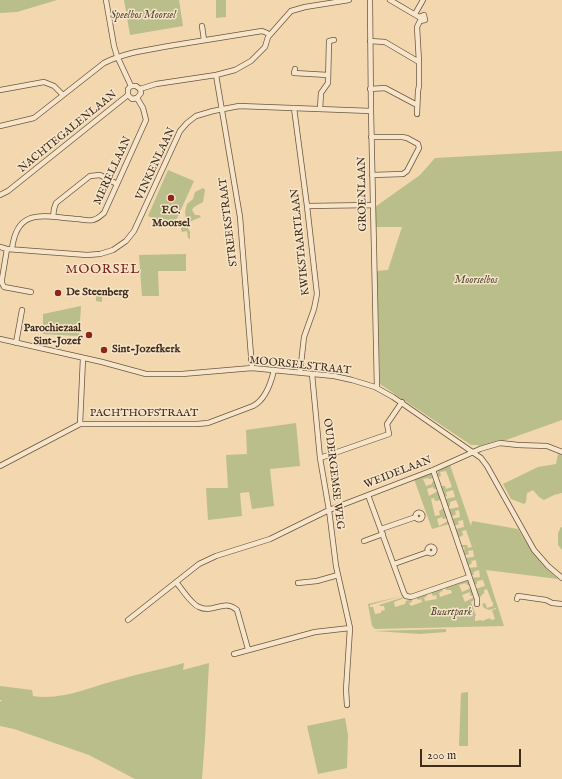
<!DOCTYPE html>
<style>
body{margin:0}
#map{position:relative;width:562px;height:779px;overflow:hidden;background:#f2d7af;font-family:"IM FELL English",serif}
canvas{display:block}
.scale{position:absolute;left:420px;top:749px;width:101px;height:18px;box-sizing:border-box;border:2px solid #3f2c1a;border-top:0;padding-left:5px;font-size:12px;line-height:14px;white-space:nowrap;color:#3f2c1a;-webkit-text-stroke:3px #f7e5cb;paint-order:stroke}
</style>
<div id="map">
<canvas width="562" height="779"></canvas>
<div class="scale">200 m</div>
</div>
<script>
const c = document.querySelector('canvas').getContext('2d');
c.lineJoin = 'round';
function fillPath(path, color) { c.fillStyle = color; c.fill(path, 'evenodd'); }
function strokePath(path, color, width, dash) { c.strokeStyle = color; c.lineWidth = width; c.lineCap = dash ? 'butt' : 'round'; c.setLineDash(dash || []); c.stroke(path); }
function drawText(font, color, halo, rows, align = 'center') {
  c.font = font + ' "IM FELL English",serif'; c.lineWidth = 3; c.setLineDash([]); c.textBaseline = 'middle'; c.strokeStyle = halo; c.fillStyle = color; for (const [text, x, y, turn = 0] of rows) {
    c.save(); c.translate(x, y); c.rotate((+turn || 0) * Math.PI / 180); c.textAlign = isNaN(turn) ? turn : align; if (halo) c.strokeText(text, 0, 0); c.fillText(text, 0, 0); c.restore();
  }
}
const green = new Path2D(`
 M0 0H57L17 12 0 13Z
 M124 0H179L183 26 130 35Z
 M216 0H226V17L216 18Z
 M562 151V420L506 440 479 447 478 445H471L380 384 377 271 388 270 402 227H376L375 207 420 175 435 158Z
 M168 170 194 181 173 227 148 216Z
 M203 188 205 190 203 202 194 207 192 210 195 215H199L201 217C195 220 190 220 187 226L190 232V239L188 238 187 231 182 232 181 229 186 219 185 212 187 204 193 199 195 192Z
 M186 254V271H158L159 296H142L139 255Z
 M96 289H102V302L96 301Z
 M81 306 79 336 43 334V314Z
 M296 423 300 466 270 469 274 506 252 509 249 492 240 493 242 516 208 520 206 488H228L226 455 247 454 246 430Z
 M558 454 562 455V493L554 495 544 500 539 497 533 490 527 493 526 502 524 504 511 499 503 484 538 467 556 464Z
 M450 465 471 526 472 521 518 529C529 548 541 565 558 579L486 570 504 626 375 629 372 626 368 604 402 596 370 605V607H373L375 614 381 613V611L385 610 384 606H380L379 605 404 597V598L394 602 395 607 405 604 406 601 412 599V602L409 603 411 606 422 602 421 599 418 600 416 597 427 593V596L424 598 425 601 437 599 436 595 433 596 431 592 442 588 443 592 442 591 439 593 440 597 452 593 451 590H446L445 587 466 580 468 581 470 585H467L466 583 459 585 462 592 471 588 473 595 470 596V592L462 595 465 602 474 597V600L471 602 476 616H475V621L481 620 482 621 490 618 491 620 495 619 492 610 496 609V608L489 610 484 608 482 604 485 603 487 608 493 606V602H492L487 589 484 590V594H482V596L478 597 475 589 485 586 483 580 477 581V584L474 585 472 578 480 577 479 570 473 572 474 574 471 576 469 568 477 567 476 560 471 561 472 563 468 566 465 558 474 557 473 550 468 551 469 554 464 556 463 550 465 549 464 547 462 548 461 545H467L468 548 472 547 466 530 462 531 463 535 458 538 455 529 464 527 463 520 458 521 459 524 454 526 452 519 460 517 459 510 455 511 456 514 451 517 449 509 459 507 456 500 450 502V506L448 507 445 499 455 497 453 490 446 492 447 496 445 497 441 486H445L446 489 452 487 446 471 440 472 441 476 438 477 437 474 439 470Z
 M429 474H431L434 478 429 479 428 478 423 479 426 486 432 484V482L435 481 437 489H434L433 487 427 489 429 496 438 491 441 500 435 501 434 498 431 499 435 516 440 515 439 511 444 508 447 518 443 519 442 517 437 519 439 526 448 521 449 524 432 529 414 479Z
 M561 527H562V550L558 545V533Z
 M446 629V632L420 634 374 631Z
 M184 663 183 670 209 663 205 739 202 779H135L89 755 14 729 0 726V702L2 700H0V686L32 690 33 696C62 701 93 686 121 679 142 673 163 669 184 663Z
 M468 692V746H459L461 693Z
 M345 718 348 735 347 768 318 774 307 726Z`);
const minor = new Path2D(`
 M106 0 114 46 117 56 131 86
 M370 0 371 111 377 388
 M390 0 419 17 424 15 425 20 420 21
 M415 14 423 0
 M202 26 204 40
 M370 41 385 42 419 62V86L418 91 417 114
 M419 62 417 27 420 21
 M295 69 294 73 328 75
 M216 75 240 217 252 368
 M140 89 156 84 216 75 235 70 251 61 265 47 268 37 291 11 305 7 349 0
 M370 89 385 88 417 105
 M0 90 44 82 54 86 63 95
 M128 95V89L131 86H136L140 89
 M128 95 132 99 137 98 141 93 140 89
 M294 108 307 206 317 294 314 309 304 337 300 373
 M320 109 321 93 328 83 329 41 334 40
 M0 126 34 118 104 63C124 53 146 50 169 46 200 41 231 36 262 31L267 33
 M371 137H402L407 138 418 144 419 148 407 171 403 174 372 175
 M0 195 8 191 128 95
 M307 206 372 205
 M53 217 54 209 56 203 90 176 100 175 117 184
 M0 247 7 249 87 255 100 254 113 250 126 241 134 231 180 131 187 123 196 116 213 111 239 106 371 111
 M7 249 2 279V283L4 287 31 292
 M12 249C17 206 45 217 78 219 83 220 89 221 93 220 98 219 100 216 104 213L146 120 143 108 137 98
 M0 339 102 362 146 374H182L252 368 334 376 352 380 375 387 393 397 481 458 487 466 534 550 548 566 562 578
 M16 343 22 310
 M312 374 320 458 329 510 336 566 350 628 346 690 347 705
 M80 424 83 358
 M320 458 389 434 387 424 402 402
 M0 466 80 424H197L208 423 253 406C265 400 271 383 274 370
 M433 470 477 599V604
 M368 495 404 593 406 596 411 597 469 577
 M415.5 516a3.5 3.5 0 1 1 7 0a3.5 3.5 0 1 1-7 0Z
 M381 529 416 517
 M364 541 383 534
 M427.5 550a3.5 3.5 0 1 1 7 0a3.5 3.5 0 1 1-7 0Z
 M394 564 428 552
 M176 582C182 589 191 604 199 607 213 614 224 598 237 610L248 649
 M298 583 317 581 338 575
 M517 599 518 596 546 600 552 603 562 604
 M128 620 199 564 216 556 270 539 329 510 433 470 480 449 500 443 518 445 547 446 562 452
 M234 654 315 632 350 628`);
const markers = [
 [171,198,4,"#8f2418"],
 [58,293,4,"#8f2418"],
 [89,335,4,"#8f2418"],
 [104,350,4,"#8f2418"]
];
const parkNames = [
 ["Speelbos Moorsel",143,16],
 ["Moorselbos",476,281],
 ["Buurtpark",451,613]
];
const streetNames = [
 ["NACHTEGALENLAAN",68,132,-39],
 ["VINKENLAAN",156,164,-65],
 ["MERELLAAN",113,171,-65],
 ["GROENLAAN",363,194,-91],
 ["STREEKSTRAAT",229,222,-97],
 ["KWIKSTAARTLAAN",301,242,-96],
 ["MOORSELSTRAAT",300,366,6],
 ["PACHTHOFSTRAAT",144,414],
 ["WEIDELAAN",398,473,-21],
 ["OUDERGEMSE WEG",333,474,83]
];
const poiNames = [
 ["F.C.",171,211,"center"],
 ["Moorsel",171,224,"center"],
 ["De Steenberg",66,293],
 ["Parochiezaal",81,329,"right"],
 ["Sint-Jozef",81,342,"right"],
 ["Sint-Jozefkerk",112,350]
];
const quarterNames = [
 ["MOORSEL",103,270]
];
fillPath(green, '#b9be8b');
strokePath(minor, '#6c573f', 6);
strokePath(minor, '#f7e5cb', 4.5);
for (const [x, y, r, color] of markers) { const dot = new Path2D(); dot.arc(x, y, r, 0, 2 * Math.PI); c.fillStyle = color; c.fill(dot); strokePath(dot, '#f7e5cb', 1.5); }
drawText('italic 11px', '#574931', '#f7e5cb', parkNames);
drawText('11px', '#3f2c1a', '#f7e5cb', streetNames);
drawText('bold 11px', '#3f2c1a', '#f7e5cb', poiNames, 'left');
c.letterSpacing = '1px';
drawText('13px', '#7a1f14', '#f7e5cb', quarterNames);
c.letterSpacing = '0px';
</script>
